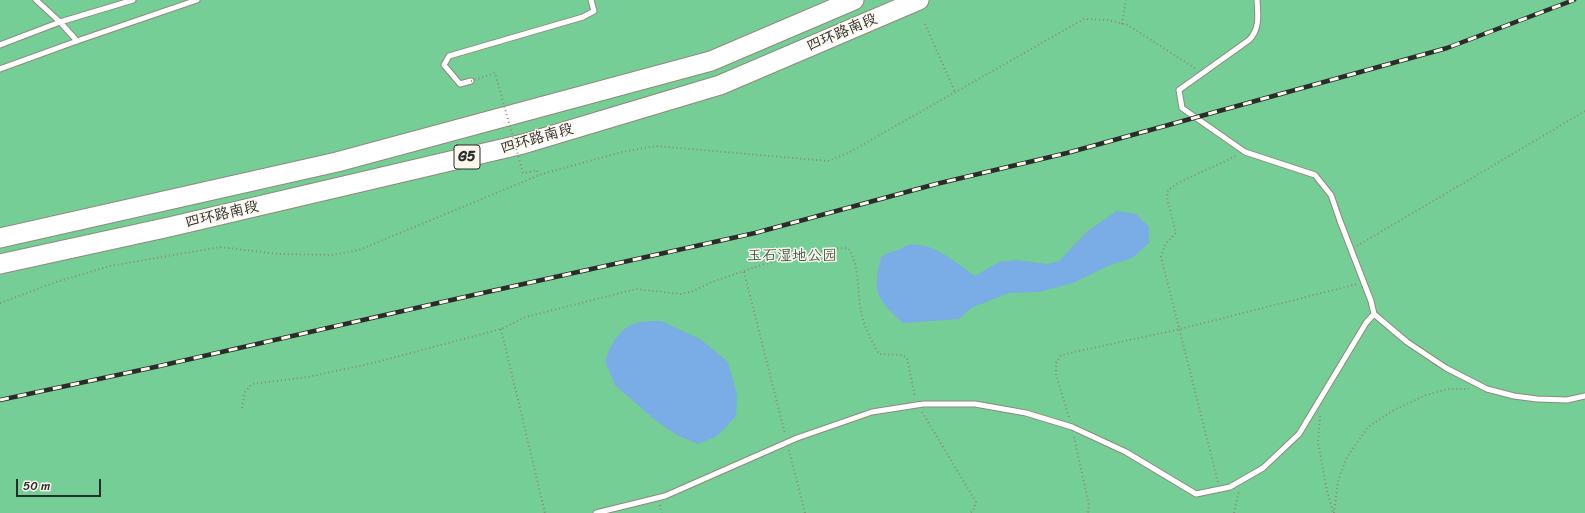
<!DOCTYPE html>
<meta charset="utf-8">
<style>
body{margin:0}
#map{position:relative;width:1585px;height:513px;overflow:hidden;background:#f2e8ce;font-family:Sriracha,sans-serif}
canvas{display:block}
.scale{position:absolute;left:16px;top:479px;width:85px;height:18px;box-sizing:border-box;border:2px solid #2b2b2b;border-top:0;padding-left:5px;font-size:12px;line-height:14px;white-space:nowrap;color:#2b2b2b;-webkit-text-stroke:3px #fbf7ec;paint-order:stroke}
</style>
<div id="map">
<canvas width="1585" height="513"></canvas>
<div class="scale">50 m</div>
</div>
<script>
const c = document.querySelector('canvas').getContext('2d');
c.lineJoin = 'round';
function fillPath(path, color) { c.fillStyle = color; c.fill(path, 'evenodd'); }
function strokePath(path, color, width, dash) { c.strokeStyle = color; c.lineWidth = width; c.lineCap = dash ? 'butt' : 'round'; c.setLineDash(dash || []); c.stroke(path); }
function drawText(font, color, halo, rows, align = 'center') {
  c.font = font + ' Sriracha,"LXGW WenKai TC",sans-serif'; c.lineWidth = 3; c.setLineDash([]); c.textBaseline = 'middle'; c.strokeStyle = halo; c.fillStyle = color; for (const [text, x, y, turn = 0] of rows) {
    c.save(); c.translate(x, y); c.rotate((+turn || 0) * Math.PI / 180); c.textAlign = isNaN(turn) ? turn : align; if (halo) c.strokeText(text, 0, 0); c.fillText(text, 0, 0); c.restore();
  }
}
const green = new Path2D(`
 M0 0H1585V513H0Z`);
const water = new Path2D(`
 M1117 211 1136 214 1149 227V243L1132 258 1110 265 1073 283 1039 292 1009 293 971 308 959 319 903 323C876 298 872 293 881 257 889 252 891 252 898 250 902 249 905 245 909 245 931 241 958 264 975 276L999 262 1016 260 1047 264 1059 261 1089 230Z
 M661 321 700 339 728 362 737 395 736 416 717 436 698 444 677 435 655 420 615 385 605 361C611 344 621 324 642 322 648 321 655 321 661 321Z`);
const path = new Path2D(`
 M925 24 955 92
 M1122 24 1126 0
 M530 172 537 170 538 175
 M1357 246 1585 111
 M744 272 785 434
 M0 303 56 282 110 266 220 247 278 254 332 255 359 250 542 174 622 152 656 146 828 161 848 153 1084 19 1108 20 1128 25 1196 69
 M501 329 545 513
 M242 408 245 392 252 384 308 377 373 363 501 329 526 317 636 289 681 294 693 291 712 282 764 264 831 249 848 248C860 266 857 291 861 312 864 327 871 340 879 354L902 355 907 358 915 397
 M922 412 976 502 973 511 969 513
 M1320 416 1318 442 1327 491 1333 512
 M1069 417 1056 375V363L1061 355 1180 329 1357 284
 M1074 437 1089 505 1088 513
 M789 450 805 513
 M1218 482 1161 257 1165 244 1176 233 1167 198 1168 190 1180 182 1236 156
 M660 505 662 513
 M1234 513 1239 491
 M1334 513 1338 481 1347 457 1368 427 1394 410 1426 395 1448 389H1469`);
const service = new Path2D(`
 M36 0 60 22 77 41
 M0 45 60 22 133 0
 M0 69 77 41 197 0
 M471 81 460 84 444 65 449 56 583 17 594 11 591 0
 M1374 314 1407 342 1446 368 1487 389 1514 396 1537 399 1567 400 1585 396
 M596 513 665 496 797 438 872 412 923 404H975L1026 413 1072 427 1126 452 1196 494 1230 487 1263 468 1299 434 1366 323 1374 314 1371 301 1340 221 1331 195 1315 175 1245 152 1182 108 1179 90 1249 40C1260 29 1258 15 1257 0`);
const motorway = new Path2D(`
 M0 238 337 162 711 61 854 0
 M0 264 169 227 523 144 720 85 919 0`);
const rail = new Path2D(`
 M0 400 155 367 478 294 755 233 936 184 1067 153 1447 48 1574 0`);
const pathBridge = new Path2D(`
 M471 81 495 73 523 173 530 172`);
const shields = [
 [467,157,26]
];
const shieldNames = [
 ["G5",467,157]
];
const streetNames = [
 ["四环路南段",842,33,-23],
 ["四环路南段",537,139,-16],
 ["四环路南段",222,215,-13]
];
const parkNames = [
 ["玉石湿地公园",792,256]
];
fillPath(green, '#74ce95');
fillPath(water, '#7aace6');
strokePath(service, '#8e8a7c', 7);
strokePath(motorway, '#8e8a7c', 21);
strokePath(path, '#8e8a7c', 2, [1, 3]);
strokePath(service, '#fff', 5);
strokePath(motorway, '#fff', 19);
strokePath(rail, '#2b2b2b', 4.5);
strokePath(rail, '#fbf7ec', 3, [9]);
strokePath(pathBridge, '#8e8a7c', 2, [1, 3]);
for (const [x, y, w] of shields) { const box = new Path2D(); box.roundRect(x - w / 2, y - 12, w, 24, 3); c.fillStyle = '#fbf7ec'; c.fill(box); strokePath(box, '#2b2b2b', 1); }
drawText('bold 14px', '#2b2b2b', null, shieldNames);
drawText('15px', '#2b2b2b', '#fbf7ec', streetNames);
drawText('15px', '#415c4b', '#fbf7ec', parkNames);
</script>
